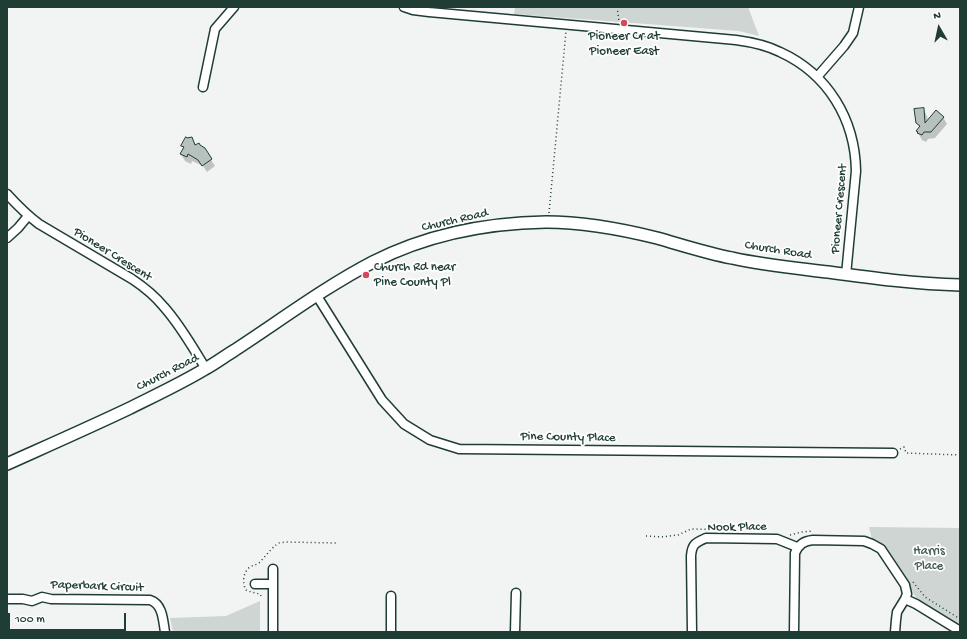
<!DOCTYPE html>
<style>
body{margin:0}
#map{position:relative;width:967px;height:639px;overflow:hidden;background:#f2f3f3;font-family:"Gochi Hand",sans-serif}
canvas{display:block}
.frame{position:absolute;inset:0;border:8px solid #1f3d34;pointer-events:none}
.north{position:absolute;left:919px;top:8px;width:40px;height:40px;-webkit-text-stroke:3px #fff;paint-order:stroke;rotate:351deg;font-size:11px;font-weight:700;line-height:16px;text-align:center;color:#1f3d34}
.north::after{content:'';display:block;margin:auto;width:14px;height:18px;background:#1f3d34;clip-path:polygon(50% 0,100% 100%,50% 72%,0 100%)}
.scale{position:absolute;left:8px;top:613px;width:118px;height:18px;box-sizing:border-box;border:2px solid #1f3d34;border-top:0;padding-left:5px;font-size:12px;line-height:14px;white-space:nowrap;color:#1f3d34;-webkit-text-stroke:3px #fff;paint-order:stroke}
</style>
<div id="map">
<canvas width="967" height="639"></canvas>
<div class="frame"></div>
<div class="north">N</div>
<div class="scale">100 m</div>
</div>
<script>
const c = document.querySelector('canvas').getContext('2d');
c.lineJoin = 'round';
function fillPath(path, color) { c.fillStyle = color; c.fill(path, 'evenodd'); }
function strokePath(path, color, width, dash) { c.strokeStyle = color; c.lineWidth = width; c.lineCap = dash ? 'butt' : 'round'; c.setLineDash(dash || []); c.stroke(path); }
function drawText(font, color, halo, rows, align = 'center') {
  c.font = font + ' "Gochi Hand",sans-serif'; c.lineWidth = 3.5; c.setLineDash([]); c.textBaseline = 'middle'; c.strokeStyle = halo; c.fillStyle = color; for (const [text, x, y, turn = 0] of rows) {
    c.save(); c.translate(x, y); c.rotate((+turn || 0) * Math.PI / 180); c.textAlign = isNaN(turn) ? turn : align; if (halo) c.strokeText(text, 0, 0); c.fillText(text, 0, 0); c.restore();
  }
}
const green = new Path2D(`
 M515 7H748L759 36 739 31 514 14Z
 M869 527 960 528V628L916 598 905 578 880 545 872 539Z
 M260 601V632H173L170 618 226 616Z`);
const shadow = new Path2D(`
 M923 109 927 116 928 122 943 117 947 124 935 138 928 139 926 142 922 140 917 131 920 128 917 123Z
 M192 138 196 145 204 149 215 166 207 172 203 166 192 161 191 164 185 161 181 154 184 149 182 146Z`);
const building = new Path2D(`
 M924 108 925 123 936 110 944 117 931 132H924L922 135 917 133 918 132 916 131 920 126 916 123 914 109Z
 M186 137 187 138 192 137 195 145 199 143 200 145 205 148 212 159 202 166 198 160 188 154 187 157 180 154 184 147 181 146Z`);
const path = new Path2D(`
 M617 7 619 21
 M549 213 566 31
 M900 449 904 447 906 453 960 455
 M790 535 802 532 813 531
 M646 536 661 537 678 535 691 529 739 530
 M913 582 925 597 960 619
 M261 596 260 594 251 592 246 590C242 583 243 572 250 567 253 565 256 565 259 563 265 557 270 550 276 545L279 543 285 542 337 543`);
const minor = new Path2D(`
 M404 7 413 10 429 12 736 40C751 42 766 45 780 52 828 74 855 119 856 171L846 275
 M817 77 844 46 853 33 859 7
 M203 87 215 29 234 7
 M7 194C17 205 27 215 39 224L132 279C144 287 155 296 164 307 181 326 193 348 206 369
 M7 238 18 228 28 216
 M317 296 382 400 404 424 430 440 459 449 893 453
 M273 569V632
 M255 584H273
 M7 599H23L32 601 42 597 51 599 150 600C163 604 163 621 165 632
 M905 599 916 604 960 631
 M391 632V596
 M515 632 516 593
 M692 632 691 556C692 544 695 543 706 538L777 539 797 547
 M794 632 795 553C799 544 804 541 813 540L864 541 872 544 881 549 905 585 907 594 905 599 897 612 896 620 895 632`);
const secondary = new Path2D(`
 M7 464C47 446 88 428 128 409 154 396 180 384 205 369 216 363 225 356 235 350 281 320 325 287 373 262 426 235 487 223 546 222 584 222 621 229 657 238 682 245 706 253 732 258 763 265 795 268 828 272 872 278 916 284 960 285`);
const markers = [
 [624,23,4,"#d1495b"],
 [366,275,4,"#d1495b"]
];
const poiNames = [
 ["Pioneer Cr at",624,37],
 ["Pioneer East",624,52],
 ["Church Rd near",374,268,"left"],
 ["Pine County Pl",374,283,"left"]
];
const streetNames = [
 ["Pioneer Crescent",840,209,-85],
 ["Church Road",455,221,-13],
 ["Church Road",778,251,9],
 ["Pioneer Crescent",112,255,32],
 ["Church Road",168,373,-27],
 ["Pine County Place",568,438,1],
 ["Nook Place",737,528,-1],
 ["Paperbark Circuit",97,587,2]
];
const parkNames = [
 ["Harris",929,552],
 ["Place",929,567]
];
fillPath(green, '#ced5d3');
fillPath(shadow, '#0003');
fillPath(building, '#b7c1bd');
strokePath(building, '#1f3d34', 1);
strokePath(minor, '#1f3d34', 11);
strokePath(secondary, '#1f3d34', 14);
strokePath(path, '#1f3d34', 1.5, [1, 3]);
strokePath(minor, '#fff', 8);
strokePath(secondary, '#fff', 11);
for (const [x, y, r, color] of markers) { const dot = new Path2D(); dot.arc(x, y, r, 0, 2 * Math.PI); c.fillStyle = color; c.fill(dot); strokePath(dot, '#fff', 1.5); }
drawText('13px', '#1f3d34', '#fff', poiNames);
drawText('13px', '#1f3d34', '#fff', streetNames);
drawText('13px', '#425b54', '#fff', parkNames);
</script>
